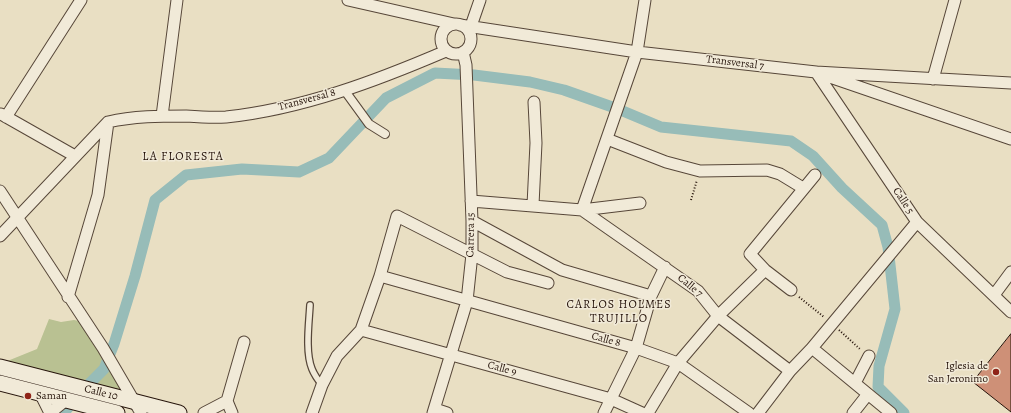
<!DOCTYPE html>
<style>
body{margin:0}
canvas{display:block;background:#e9dfc3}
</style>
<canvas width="1011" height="413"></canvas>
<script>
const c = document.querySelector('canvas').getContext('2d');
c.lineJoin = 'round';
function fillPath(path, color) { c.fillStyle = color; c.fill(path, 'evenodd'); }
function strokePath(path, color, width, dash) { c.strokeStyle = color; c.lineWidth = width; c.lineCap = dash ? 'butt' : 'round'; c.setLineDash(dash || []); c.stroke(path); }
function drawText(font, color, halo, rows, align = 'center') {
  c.font = font + ' Alegreya,serif'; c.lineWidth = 3; c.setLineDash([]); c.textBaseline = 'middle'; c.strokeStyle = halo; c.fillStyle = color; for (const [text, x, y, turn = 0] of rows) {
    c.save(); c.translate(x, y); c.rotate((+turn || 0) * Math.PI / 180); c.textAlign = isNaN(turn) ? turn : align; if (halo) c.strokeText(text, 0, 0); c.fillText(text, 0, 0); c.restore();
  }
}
const green = new Path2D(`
 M49 319 61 322 74 320 79 321 99 347 129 397 0 364 37 349Z`);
const canal = new Path2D(`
 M89 384 104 369 114 344 135 276 155 200 186 175 242 169 299 172 329 158 386 98 435 73 474 75 530 82 564 90 618 109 661 127 791 141 813 156 842 188 882 225 888 247 895 309 879 366 878 387 904 413
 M64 413 71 404`);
const building = new Path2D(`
 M1011 334V412L973 382Z`);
const path = new Path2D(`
 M691 200 697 180
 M799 297 824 317
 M839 330 861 350`);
const service = new Path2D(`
 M310 305C309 323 305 352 312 369 314 374 318 380 322 385`);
const pedestrian = new Path2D(`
 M345 91 369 124 385 134`);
const minor = new Path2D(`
 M348 0 454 24
 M645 0 637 52 582 210 698 291 718 316 790 371
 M441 39a15 15 0 1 1 30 0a15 15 0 1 1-30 0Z
 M460 25 637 52 816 72 1011 83
 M471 26 480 0
 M816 72 917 222 1011 312
 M830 77 1011 139
 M933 79 955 0
 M1 114 75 156
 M162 116 177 0
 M6 117 81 0
 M108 122C134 116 160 116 186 116 199 117 213 118 226 117 302 109 376 81 446 51
 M607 139 666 162 700 171 767 170 780 174 803 188
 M0 191 103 348 141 413
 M471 201 582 210 640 203
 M533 205 536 143 534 102
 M472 221 562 270 651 296
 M0 236 108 122
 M380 276 636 348 678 363 749 413
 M791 290 765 270 750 254 815 175
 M994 295 1011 272
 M68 297 98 195 108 122
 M361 330 611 399 642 413
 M812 348 891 413
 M855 383 869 356
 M41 395 50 413 66 400
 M435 409 447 413
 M204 413 227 401
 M232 413 227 401 244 342
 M312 413 322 385 337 356 361 330 380 276 397 216 507 272 548 283
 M433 413 467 301 472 254V221L466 65 463 52
 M604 413 636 348 651 296 665 267
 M648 413 678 363 718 316 765 270
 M758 413 790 371 812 348 917 222
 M853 413 868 394`);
const secondary = new Path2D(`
 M0 367 179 413
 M0 383 117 413`);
const markers = [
 [996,372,4,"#8f2418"],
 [28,396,4,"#8f2418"]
];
const streetNames = [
 ["Transversal 7",735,63,7],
 ["Transversal 8",307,100,-15],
 ["Calle 5",903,201,57],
 ["Carrera 15",471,235,-89],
 ["Calle 7",690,286,40],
 ["Calle 8",606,340,15],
 ["Calle 9",502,369,15],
 ["Calle 10",101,393,14]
];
const poiNames = [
 ["Iglesia de",988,366],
 ["San Jeronimo",988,379],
 ["Saman",36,396,"left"]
];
const neighbourhoodNames = [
 ["LA FLORESTA",183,157],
 ["CARLOS HOLMES",619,305],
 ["TRUJILLO",619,319]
];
fillPath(green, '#b9c192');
strokePath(canal, '#97bcb8', 11);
fillPath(building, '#ce9077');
strokePath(building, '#26140b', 1);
strokePath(service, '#574739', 8);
strokePath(pedestrian, '#574739', 10);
strokePath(minor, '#574739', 13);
strokePath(secondary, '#26140b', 17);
strokePath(path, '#26140b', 2, [1, 2]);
strokePath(service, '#f1ead8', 5.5);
strokePath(pedestrian, '#f1ead8', 8);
strokePath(minor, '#f1ead8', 11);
strokePath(secondary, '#f1ead8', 15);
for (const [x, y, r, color] of markers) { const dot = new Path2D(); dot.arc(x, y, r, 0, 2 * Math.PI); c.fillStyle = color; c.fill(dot); strokePath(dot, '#f1ead8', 1.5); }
drawText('11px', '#26140b', '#f1ead8', streetNames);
drawText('11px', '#26140b', '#f1ead8', poiNames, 'right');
c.letterSpacing = '1px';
drawText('12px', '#26140b', '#f1ead8', neighbourhoodNames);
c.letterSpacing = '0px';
</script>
